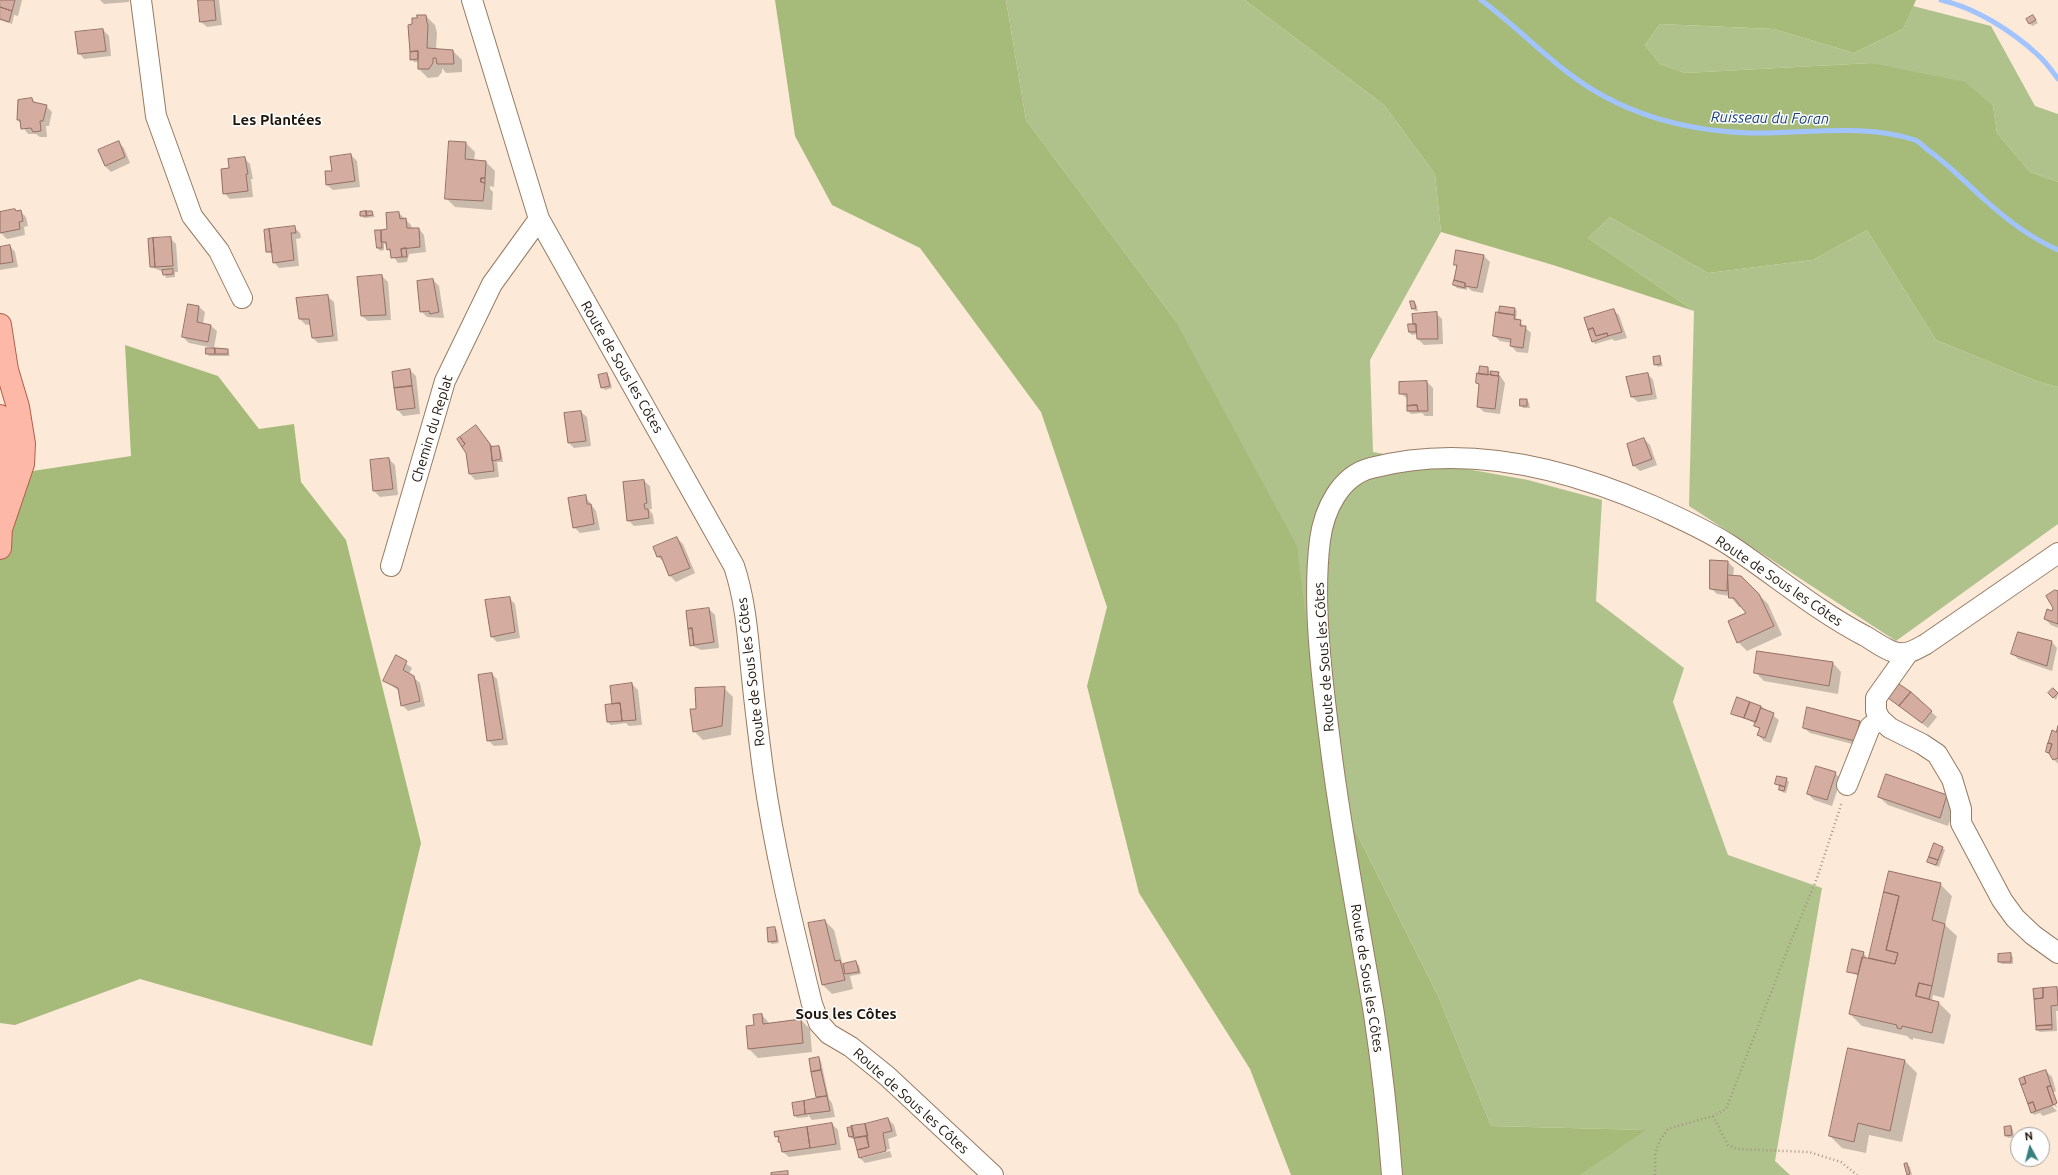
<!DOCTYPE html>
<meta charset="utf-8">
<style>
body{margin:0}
#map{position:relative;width:2058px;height:1175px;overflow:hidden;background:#fce9d8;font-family:Ubuntu,sans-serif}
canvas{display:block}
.north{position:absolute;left:2010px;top:1127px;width:40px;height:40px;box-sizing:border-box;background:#fff;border:1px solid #a5a19d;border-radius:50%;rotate:353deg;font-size:11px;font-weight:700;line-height:16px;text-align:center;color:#1f140a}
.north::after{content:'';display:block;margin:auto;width:14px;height:18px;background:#38807e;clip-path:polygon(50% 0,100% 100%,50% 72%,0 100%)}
</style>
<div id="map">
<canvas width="2058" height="1175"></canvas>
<div class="north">N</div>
</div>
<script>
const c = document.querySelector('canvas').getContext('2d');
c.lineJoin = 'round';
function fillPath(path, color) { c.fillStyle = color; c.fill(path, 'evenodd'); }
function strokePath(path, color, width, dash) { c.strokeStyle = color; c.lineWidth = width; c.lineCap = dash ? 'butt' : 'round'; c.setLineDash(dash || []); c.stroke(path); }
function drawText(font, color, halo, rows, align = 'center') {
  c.font = font + ' Ubuntu,sans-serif'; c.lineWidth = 3; c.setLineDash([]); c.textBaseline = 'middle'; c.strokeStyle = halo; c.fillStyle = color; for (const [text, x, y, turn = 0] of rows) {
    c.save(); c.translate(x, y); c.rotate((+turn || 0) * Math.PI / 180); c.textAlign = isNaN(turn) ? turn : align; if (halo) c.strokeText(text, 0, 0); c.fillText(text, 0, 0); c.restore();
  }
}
const green = new Path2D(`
 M1006 0H1245L1384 105 1435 174 1441 232 1370 360 1373 452 1528 480 1602 500 1596 601 1684 668 1673 702 1728 855 1822 888 1775 1161 1790 1175H1581L1645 1130 1491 1126 1438 996 1325 770 1175 320 1026 120Z
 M1913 6 1991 26 2035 106 2058 114V182L2030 172 1997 133 1993 106 1871 63 1685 73 1660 64 1645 45 1660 24 1774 29 1854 53 1903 29Z
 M1610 217 1708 273 1813 260 1867 230 1936 340 2039 382 2058 387V524L1896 641 1689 506 1694 311 1588 238Z`);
const forest = new Path2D(`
 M775 0H1006L1026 120 1175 320 1297 546 1325 770 1438 996 1491 1126 1646 1130 1581 1175H1291L1250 1069 1139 893 1087 686 1107 607 1041 412 920 248 832 205 795 136Z
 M1245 0H1916L1903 29 1854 53 1774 29 1660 24 1645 45 1660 64 1685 73 1871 63 1965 82 1993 106 1997 133 2030 172 2058 182V387L2039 382 1936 340 1867 230 1813 260 1708 273 1610 217 1588 238 1694 311 1553 265 1441 232 1435 174 1384 105Z
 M125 345 218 376 259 429 294 424 301 482 346 540 421 843 372 1046 140 979 15 1025 0 1023V476L131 456Z`);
const shadow = new Path2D(`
 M0 0H22L18 16 14 15 12 24 0 20Z
 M100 0H129V2L104 4Z
 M195 0H219L222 25 207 27 201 22 199 0Z
 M426 16 435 25 437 33 436 49 453 51 462 60V72L446 73 442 68V72L438 77 428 78 419 69V62H414L411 59Z
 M2033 16 2038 23 2032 26 2030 23Z
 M103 30 109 36 111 56 84 59 79 53Z
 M32 99 37 104 46 106 52 112 49 126H46L47 137H40L36 134H28L18 120 17 109Z
 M118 142 124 148 130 163 111 172 105 166 99 151Z
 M466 143 475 152 474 161 486 162 495 171 494 187 490 186V189L493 192 492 210 455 207 446 198Z
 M351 155 357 161 360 187 333 190 327 185 333 171Z
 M244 158 250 164 253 179H251L253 197 230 199 224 193 230 169Z
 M15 210 17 212 20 211 26 217 28 226 24 227 25 235 7 239 1 233 0 213Z
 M372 212 375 217 364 218 361 215Z
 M399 213 411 225 412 229H419L424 235 426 252 409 254 407 262 398 263 384 243V250L380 251 378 248Z
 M294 227 300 233 301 238 296 239 299 266 279 268 274 262 273 254 267 251Z
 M170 238 176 244 178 272H175V277L166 278 164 272 151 267Z
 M10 246 15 252 18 267 0 270V248Z
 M1457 251 1484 256 1490 262 1483 293 1472 291 1467 287V290L1457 288 1454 285 1458 267 1455 264Z
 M382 276 388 282 391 320 368 321 362 316Z
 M433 280 439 286 444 318 427 317 421 311Z
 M328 297 334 302 338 341 318 343 312 337 311 324 306 325 300 319Z
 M1413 302 1416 304 1418 311H1415L1413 309Z
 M199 307 205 312 203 324 211 326 217 331 214 348 189 343 183 337Z
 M1515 309 1517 311 1516 318 1531 333 1528 353 1517 352 1511 346V343L1500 341 1494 336Z
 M1613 310 1619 315 1627 338 1615 341 1612 339 1595 344 1593 341Z
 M1436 313 1442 319 1443 344 1424 345 1418 339V334L1412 335 1409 332 1415 325 1414 323Z
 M227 350 230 356H209L207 353Z
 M1659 357 1663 366 1658 367 1655 364Z
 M1481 367 1488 368 1490 372 1498 373 1505 383 1500 414 1484 412 1478 406 1480 385 1477 383Z
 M410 370 416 376 420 414 403 416 398 410Z
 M607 374 609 377 612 388 605 390 602 387Z
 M1648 374 1653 380 1657 399 1638 402 1632 397Z
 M1427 382 1433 388V416H1425L1422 413 1411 414 1408 411V399L1400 393Z
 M1527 400 1529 403 1530 408H1523L1521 405Z
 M581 412 587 417 591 446 574 448 569 443Z
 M476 426 494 448 499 447 501 450 503 462H497L499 477 475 480 470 474 467 453Z
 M1644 439 1650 445 1657 465 1640 471 1634 466 1629 445Z
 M389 459 395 465 398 495 380 497 374 491 371 461Z
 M644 481 650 486 652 509H649L653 515 654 524 634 526 628 520Z
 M585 496 596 511 600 530 580 533 574 527Z
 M677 538 683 544 695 573 676 582 670 576 664 562 658 557Z
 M1711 561 1728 562 1734 568 1733 576 1741 577 1768 604 1782 635 1747 651 1738 642 1748 613 1742 607H1739L1730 596 1717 594 1711 588Z
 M2058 592V628L2051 625 2045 619 2053 612Z
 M509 598 515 604 520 638 497 642 491 636Z
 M709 609 715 615 719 648 701 650 691 645Z
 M2052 642 2057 648 2052 671 2018 659 2012 653Z
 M397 657 412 668 409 674 420 683 425 706 408 711 402 705 399 691 384 680Z
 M1833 663 1841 672 1838 694 1764 681 1755 672Z
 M492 674 497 679 508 745 494 746 488 740Z
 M632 684 638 690 642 725 629 726 626 723 611 725 608 722 606 705 614 704 613 703Z
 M724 688 733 697 731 735 703 740 694 731 698 710Z
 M2053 689 2058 694 2056 700 2049 693Z
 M1910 693 1937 717 1928 728 1885 695Z
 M1761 706 1779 720 1771 743 1764 741 1758 735 1760 730 1756 726V724L1733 713Z
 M1808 708 1860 722 1866 727 1860 746 1810 733 1804 728Z
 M2058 729V764L2047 752Z
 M1835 773 1841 779 1832 806 1814 800 1808 794Z
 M1786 779 1789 782 1786 793 1782 792 1780 789V787L1776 783Z
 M1947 796 1956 805 1948 826 1888 805 1879 797Z
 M1942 848 1945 850 1939 867 1931 864 1929 862Z
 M1890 872 1940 884 1952 896 1945 925 1957 936 1944 998 1933 995 1932 1001 1939 1003 1951 1015 1944 1044 1913 1038V1040L1910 1039 1907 1036 1862 1026 1850 1014 1859 976 1848 971 1863 953 1866 956 1865 958 1870 960Z
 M825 921 834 930 842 962 844 965 856 963 859 965 861 974 850 976 853 989 832 994 823 985Z
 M774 928 777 930 779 943 772 944 769 941Z
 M2010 954 2013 957V964H2002L1999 962Z
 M2057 988 2058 990V1011H2056L2057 1031 2040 1032 2037 1030Z
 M762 1015 770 1024 801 1020 810 1029 812 1052 758 1058 749 1049 747 1027 755 1026Z
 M818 1058 821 1061 829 1099 832 1103 835 1117 812 1120 808 1115V1117L797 1118 795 1115 819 1098 810 1060Z
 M1905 1061 1917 1073 1902 1142 1869 1135 1866 1153 1842 1148 1830 1136Z
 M2046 1071 2052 1077 2056 1091 2054 1092 2058 1103 2054 1092H2052L2057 1108 2050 1101 2048 1102 2057 1111 2043 1116 2040 1113 2034 1115 2031 1112Z
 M888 1119 894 1125 897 1136 888 1139 890 1149 862 1156V1158L890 1151 892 1157 865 1163 859 1157 855 1139H852L850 1137 848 1129Z
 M832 1124 838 1130 841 1150 789 1157 783 1152 782 1144 776 1136Z
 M2011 1127 2013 1130 2014 1137 2008 1138 2006 1135Z
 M1907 1164 1910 1167 1912 1175 1908 1174Z`);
const stream = new Path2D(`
 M1481 0C1511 22 1537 49 1567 72 1621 114 1683 131 1751 133 1803 134 1865 123 1915 140 1920 142 1924 147 1928 150 1949 165 1966 183 1985 200 2007 220 2031 238 2058 250
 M1941 0C1976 8 2012 31 2038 55 2046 62 2052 71 2058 79`);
const building = new Path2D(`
 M0 0H15L12 11 0 7Z
 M198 0H214L216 20 200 22Z
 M0 7 12 11 9 22 0 19Z
 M417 15H426L427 23 428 24 427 48 453 50 454 64H437L436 58H433V63L429 69H418V51L410 52 409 39 408 25 412 24V18H417Z
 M2033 15 2036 20 2029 24 2026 19Z
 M103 29 106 51 78 54 75 32Z
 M418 51V59L410 60V52Z
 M32 98 33 102 47 105 43 121H40L41 131 33 132 31 128 21 129 20 120H17L18 100Z
 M119 141 125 157 105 166 98 150Z
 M449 141 466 142 465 159 486 161 485 178H481V182L485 183 483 201 445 199Z
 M351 154 355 181 326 185 325 171H332L330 157Z
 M245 157 248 174H246L248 191 223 194 221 169 229 168 228 159Z
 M481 178H485V183L481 182Z
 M15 209 16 211 21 210 23 221 19 222 20 229 0 233V212Z
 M366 211 367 216H360V212Z
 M366 211H372L373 215 367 216Z
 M399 212 400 219 406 218 407 228H419L420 247 401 249 402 257 391 258 390 249 387 250 386 242H381V230L387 229 386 213Z
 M295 226 296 233H291L294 260 273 263 269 229Z
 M269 229 272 252H266L264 230Z
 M375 230H381L382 248H377Z
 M171 237 173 266 155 267 153 238Z
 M153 238 155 267H150L148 239Z
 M10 245 13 262 0 264V247Z
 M406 248 407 257H402L401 249Z
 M1456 250 1484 255 1477 288 1465 286V283L1454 280 1457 265H1454Z
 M173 269V274L163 275 162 270Z
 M382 275 386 315 361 316 357 277Z
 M433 279 439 312 430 314 429 311 420 312 417 281Z
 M1454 280 1465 283V288L1453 285Z
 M328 295 333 336 312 338 309 319H299L296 298Z
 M1410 301H1414L1416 308 1412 309Z
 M188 304 199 306 197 322 211 325 208 342 182 337Z
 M1500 306 1515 308 1514 315 1499 313Z
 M1614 309 1622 332 1608 336 1607 333 1596 336 1593 328 1588 330 1584 318Z
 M1437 312 1438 339H1417L1416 324H1413L1412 314Z
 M1496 312 1515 315 1514 319 1521 320 1520 326H1526L1523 348 1510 346 1511 339 1493 336Z
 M1408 324H1416V332H1409Z
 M1593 328 1596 336 1607 333 1608 336 1592 342 1588 330Z
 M206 348H215V354H206Z
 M215 348 228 349V354H215Z
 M1660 356 1661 364 1654 365 1653 357Z
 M1480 366 1488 367V375L1479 374Z
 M410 369 412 386 394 388 392 372Z
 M1491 371 1499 372 1498 376 1491 375Z
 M607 373 610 386 601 388 598 375Z
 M1477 373 1499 376 1495 409 1477 407 1479 384 1476 383Z
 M1648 373 1652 394 1631 397 1626 377Z
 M1427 381 1428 411H1418L1417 405 1407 406V394H1399V382Z
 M412 386 415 408 397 410 394 388Z
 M1520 399H1527V406H1520Z
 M1417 405 1418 411H1407V406Z
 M581 411 586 441 568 443 564 413Z
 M476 425 490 444 494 471 469 474 466 453 462 447 465 444 460 437Z
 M460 437 465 444 462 447 457 439Z
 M1644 438 1652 459 1633 466 1627 444Z
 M499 446 501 459 492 461 491 447Z
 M389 458 393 489 373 491 370 460Z
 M644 480 647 503 644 504 645 509H648L649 518 627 521 623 482Z
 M586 495 587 504H591L594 524 573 528 568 498Z
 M677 537 690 568 669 576 661 556 657 557 653 547Z
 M1710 560 1728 561 1727 591 1710 589Z
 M1728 575 1741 576 1759 594 1774 626 1737 643 1728 621 1746 613 1734 598H1729Z
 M2055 590 2058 591V624L2044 619 2047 609 2052 611 2053 608 2046 596Z
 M510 597 515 632 491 637 485 600Z
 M709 608 714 642 694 645 692 628 688 629 686 611Z
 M692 628 694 645 690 646 688 629Z
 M2018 632 2052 641 2047 666 2011 654Z
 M1757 651 1833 662 1829 686 1754 673Z
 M396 655 407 661 403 670 414 676 420 701 401 706 398 688 383 681Z
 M492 673 503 739 487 741 478 675Z
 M1893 680 1911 692 1899 706 1884 695Z
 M632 683 636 720 622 721 620 703 612 704 610 686Z
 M725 687 722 726 693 732 690 709H696L695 688Z
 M2053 688 2058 693 2053 698 2048 693Z
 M1911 692 1932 711 1922 723 1899 706Z
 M1737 697 1750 702 1744 718 1731 714Z
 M1750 702 1761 706 1756 722 1744 718Z
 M620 703 622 721 607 722 605 705Z
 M1807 707 1860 721 1855 741 1803 728Z
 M1761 708 1774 713 1765 738 1757 735 1760 728 1754 726Z
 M2058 726V758L2053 760 2049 753 2052 744 2048 743 2052 730 2056 732Z
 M2048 743 2052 744 2049 753 2046 752Z
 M1816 766 1836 772 1827 800 1807 794Z
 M1886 774 1947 795 1940 818 1878 797Z
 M1777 776 1787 778 1785 787 1775 784Z
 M1780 785 1785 787 1784 791 1779 790Z
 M1934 843 1943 847 1938 860 1929 857Z
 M1929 857 1938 860 1936 865 1927 862Z
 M1889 871 1941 883 1932 920 1945 924 1932 986 1919 983 1916 996 1939 1002 1932 1033 1902 1026 1901 1029 1897 1028V1025L1849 1014 1862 957 1895 964 1898 953 1886 950 1899 896 1884 892Z
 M1884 892 1899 896 1886 950 1898 953 1895 964 1869 958Z
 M825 920 835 961 840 960 845 980 822 985 808 923Z
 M775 927 777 941 768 942 767 928Z
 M1852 949 1864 952 1858 974 1847 972Z
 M2011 953V962H1998V954Z
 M856 961 859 972 845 974 843 964Z
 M1919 983 1932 986 1929 999 1916 996Z
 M2057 987 2058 1005 2051 1006 2052 1025 2036 1026 2034 999 2043 998V988Z
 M2043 988V998L2034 999 2033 989Z
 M762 1014 763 1024 801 1019 803 1043 748 1049 746 1026 754 1025 753 1015Z
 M2052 1025V1029L2036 1030V1026Z
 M1848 1048 1905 1060 1890 1131 1858 1123 1854 1142 1829 1136Z
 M819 1057 821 1070 811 1072 809 1059Z
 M821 1070 827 1096 816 1097 811 1072Z
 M2046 1070 2051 1086 2047 1087 2053 1105 2036 1111 2033 1102 2028 1104 2021 1085 2026 1083 2024 1077Z
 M2024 1077 2026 1083 2021 1085 2019 1079Z
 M2051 1086 2057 1103 2053 1105 2047 1087Z
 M827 1096 830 1111 805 1114 804 1101Z
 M804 1101 805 1114 794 1116 792 1103Z
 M2033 1102 2036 1111 2031 1113 2028 1104Z
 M888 1118 892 1131 883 1133 886 1151 859 1158 857 1150 869 1147 865 1124Z
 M832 1123 836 1144 810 1148 807 1127Z
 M865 1124 868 1136 854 1138 851 1126Z
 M2011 1126 2012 1135 2005 1136 2004 1127Z
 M807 1127 810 1148 782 1152 780 1142H778L779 1136 775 1137 774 1132Z
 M852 1127 854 1136 849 1137 847 1128Z
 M866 1136 869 1147 857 1150 854 1138Z
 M1907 1163 1910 1174 1907 1175 1904 1164Z
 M788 1171V1175H771V1173Z`);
const path = new Path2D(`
 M1713 1116 1728 1145 1737 1149 1809 1152 1841 1162 1857 1175
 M1655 1175V1154L1660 1140 1668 1129 1713 1116 1726 1109 1791 941 1817 878 1842 802`);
const minor = new Path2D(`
 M141 0 156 116 192 216 219 251 242 298
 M472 0 539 219 734 566C746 602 748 639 752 677 755 708 759 739 763 770 774 849 793 927 812 1004L819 1023 829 1034 851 1047 887 1076 993 1175
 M391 566 445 381 492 284 539 219
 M1908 653 1876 698V711L1880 719 1890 728 1922 744 1937 754 1952 779 1961 809V823L2002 900 2015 918 2033 935 2058 953
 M1847 785 1870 727 1880 719
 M1392 1175C1388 1122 1382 1067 1374 1014 1359 923 1341 833 1330 742 1322 679 1312 603 1320 540 1324 510 1340 476 1371 468 1466 443 1566 468 1653 506 1679 518 1707 530 1731 546 1776 576 1817 611 1865 636 1874 641 1884 649 1894 652 1906 656 1915 650 1926 644L2058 553`);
const major = new Path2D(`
 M0 325 7 370 18 407 24 444 23 464 2 526
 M0 416 4 464 0 548`);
const streetNames = [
 ["Route de Sous les Côtes",622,367,60],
 ["Chemin du Replat",432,429,-73],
 ["Route de Sous les Côtes",1779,581,34],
 ["Route de Sous les Côtes",1324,657,-94],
 ["Route de Sous les Côtes",751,672,-97],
 ["Route de Sous les Côtes",1367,978,81],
 ["Route de Sous les Côtes",911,1101,42]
];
const waterNames = [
 ["Ruisseau du Foran",1770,118,1]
];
const neighbourhoodNames = [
 ["Les Plantées",277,120],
 ["Sous les Côtes",846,1014]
];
fillPath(green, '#b0c28b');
fillPath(forest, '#a6bb7a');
fillPath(shadow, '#0003');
strokePath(stream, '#a1c4fe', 5);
fillPath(building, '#d4aca0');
strokePath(building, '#957065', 1);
strokePath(minor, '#977b63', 22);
strokePath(major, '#af5f4a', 24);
strokePath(path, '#a49486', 2.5, [1, 3]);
strokePath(minor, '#fff', 20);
strokePath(major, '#feb8a7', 22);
drawText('14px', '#1f140a', '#fff', streetNames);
drawText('italic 15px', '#173f81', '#fff', waterNames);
drawText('bold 15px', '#1f140a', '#fff', neighbourhoodNames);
</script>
